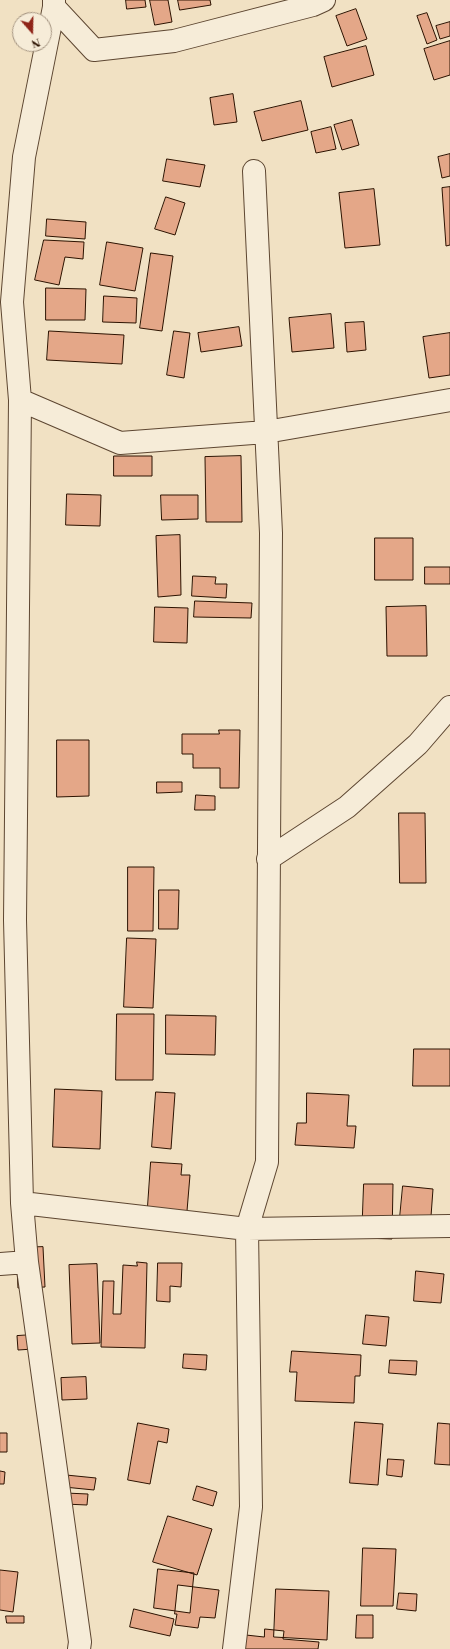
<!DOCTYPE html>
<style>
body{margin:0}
#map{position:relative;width:450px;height:1649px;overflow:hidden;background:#f1e1c3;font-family:"Libre Bodoni",serif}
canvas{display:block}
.north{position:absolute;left:12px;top:12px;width:40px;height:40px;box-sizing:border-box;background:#f6ecd8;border:1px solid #a59582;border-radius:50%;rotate:160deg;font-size:11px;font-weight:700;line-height:16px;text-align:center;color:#2c1200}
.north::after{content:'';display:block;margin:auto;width:14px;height:18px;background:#8f2418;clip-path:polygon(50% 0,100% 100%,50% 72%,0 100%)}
</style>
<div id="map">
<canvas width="450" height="1649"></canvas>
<div class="north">N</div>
</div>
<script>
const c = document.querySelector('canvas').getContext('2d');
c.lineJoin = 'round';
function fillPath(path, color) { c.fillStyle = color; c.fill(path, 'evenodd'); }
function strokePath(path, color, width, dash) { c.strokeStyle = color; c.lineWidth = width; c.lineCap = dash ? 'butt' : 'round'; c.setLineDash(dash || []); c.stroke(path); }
const building = new Path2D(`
 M126 0H145L146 7 127 9Z
 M150 0H168L172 22 155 25Z
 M178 0H210L211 5 180 10Z
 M356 9 367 39 347 46 336 16Z
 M427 13 437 40 427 44 417 16Z
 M450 22V36L440 39 436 26Z
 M450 41V75L434 80 424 49Z
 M366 46 374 75 332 87 324 57Z
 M233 94 237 122 214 125 210 98Z
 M301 101 308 130 262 141 254 112Z
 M352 120 359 145 342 150 334 125Z
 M331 127 336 149 316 153 311 132Z
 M450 154V176L442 178 438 157Z
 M167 159 205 165 200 187 163 181Z
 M450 187V245L446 246 442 188Z
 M374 189 380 245 345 248 339 193Z
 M166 197 185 203 175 235 155 229Z
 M47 219 86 222 85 239 46 236Z
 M44 240 84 242 83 259 65 257 59 285 35 280Z
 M107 242 143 248 135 291 100 285Z
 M151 253 173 256 162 331 140 328Z
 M46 288 86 289 85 320H46Z
 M104 296 137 298 136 323 103 322Z
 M331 314 334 348 292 352 289 318Z
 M364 322 366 350 347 352 345 323Z
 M239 327 242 346 201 352 198 333Z
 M49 331 124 335 122 364 47 360Z
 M174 331 190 333 184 378 167 375Z
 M450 333V375L429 378 423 337Z
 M114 456H152V476H114Z
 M241 456 242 522H206L205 457Z
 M67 494 101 495 100 526 66 525Z
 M161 495H198V519L162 520Z
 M180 535 181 595 158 597 156 536Z
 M375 538H413V580H375Z
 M425 567H450V584H425Z
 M193 576 216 577 215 584H227L226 598 192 596Z
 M195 601 252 603 251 618 194 617Z
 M426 606 427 656H387L386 607Z
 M155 607 188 608 187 643 154 642Z
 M219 730H240L239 788H220V768H193V754H182V734H219Z
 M57 740H89V796L57 797Z
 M157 782H182V792L157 793Z
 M196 795 215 796V810H195Z
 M399 813H425L426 883H400Z
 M128 867H154L153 931H128Z
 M159 890H179L178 929H159Z
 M127 938 156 939 153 1008 124 1007Z
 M117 1014H154L153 1080H116Z
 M166 1015 216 1016 215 1055 166 1054Z
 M414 1049H450V1086H413Z
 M55 1089 102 1091 100 1149 53 1147Z
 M156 1092 175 1093 171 1149 152 1147Z
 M307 1093 349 1095 347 1126H356L354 1148 295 1145 297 1123H306Z
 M151 1162 182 1164 181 1175H190L186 1223 147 1220Z
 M364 1184H393L392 1239 362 1238Z
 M403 1186 433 1189 430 1230 399 1228Z
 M43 1247 45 1287 18 1288 16 1248Z
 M137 1262 147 1263 145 1348 101 1347 103 1281H114L113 1314H121L123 1265 137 1266Z
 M158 1263H182L181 1287 170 1286V1302L157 1301Z
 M97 1264 100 1343 72 1344 69 1265Z
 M416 1271 444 1274 441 1303 414 1301Z
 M366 1315 389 1317 386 1346 363 1344Z
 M32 1335 33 1349 18 1350 17 1336Z
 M292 1351 361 1355 360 1376H355L354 1403 295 1401 297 1372H290Z
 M184 1354 207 1355 206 1370 183 1368Z
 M390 1360 417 1361 416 1375 389 1373Z
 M86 1377 87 1399 62 1400 61 1378Z
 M355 1422 383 1424 378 1485 350 1483Z
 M138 1423 169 1429 167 1443 158 1441 150 1484 128 1480Z
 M438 1423 450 1424V1465L435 1464Z
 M0 1433H7V1452H0Z
 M388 1459 404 1460 402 1477 387 1475Z
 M0 1471 5 1472 4 1484H0Z
 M66 1475 96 1478 94 1490 64 1487Z
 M197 1486 217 1492 213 1506 193 1500Z
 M65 1493 88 1494 87 1505 64 1504Z
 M168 1516 212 1529 197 1575 153 1562Z
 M363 1548 396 1549 393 1606H361Z
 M158 1569 194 1573 190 1613 154 1608Z
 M0 1570 18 1572 13 1612 0 1610Z
 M178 1585 219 1590 215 1618 200 1617 198 1628 175 1625 177 1614H175Z
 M276 1589 329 1591 327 1640 274 1637Z
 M399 1593 417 1594 416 1611 397 1609Z
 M134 1609 174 1619 170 1636 130 1627Z
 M357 1615H373V1638H356Z
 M6 1616H24V1623H7Z
 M265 1629 284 1631 283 1639 319 1642 318 1649H245L246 1635 264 1637Z`);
const minor = new Path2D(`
 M54 0V7L24 157 12 302 20 400 15 920 22 1203 27 1262 80 1642 79 1649
 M54 7 94 50 174 41 313 5 324 0
 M20 400 120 443 266 432 450 400
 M268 859 347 807 418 744 450 707
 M22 1203 247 1229 450 1226
 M0 1264 27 1262
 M234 1649 251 1507 247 1229 267 1162 271 533 254 171`);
fillPath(building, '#e4a788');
strokePath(building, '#2c1200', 1);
strokePath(minor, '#5d4631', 24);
strokePath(minor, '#f6ecd8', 22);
</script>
